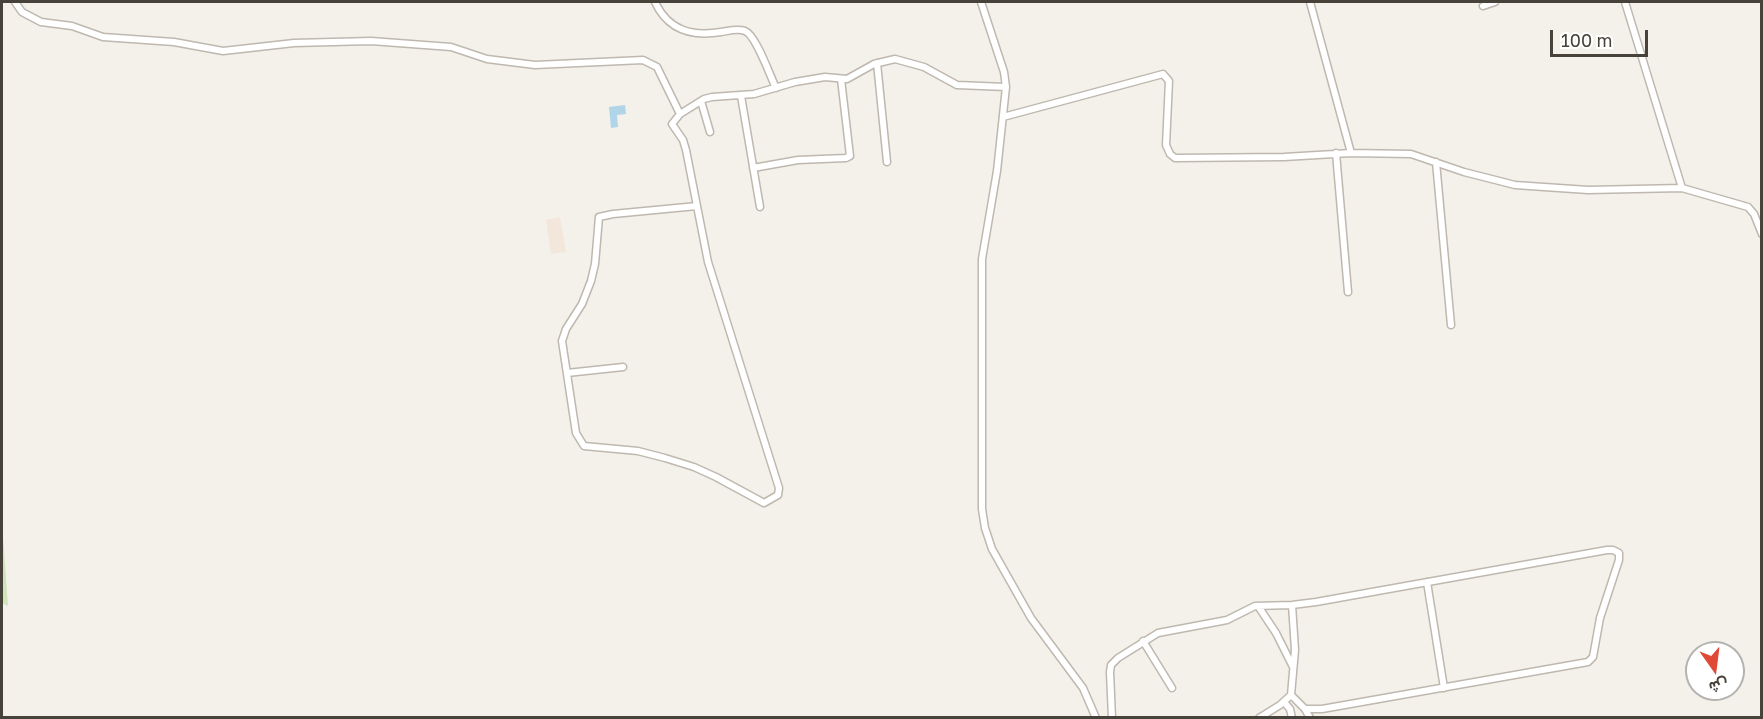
<!DOCTYPE html>
<meta charset="utf-8">
<style>
body{margin:0}
#map{position:relative;width:1763px;height:719px;overflow:hidden;background:#f4f1eb;font-family:"Golos Text",Vazirmatn,sans-serif}
canvas{display:block}
.frame{position:absolute;inset:0;border:3px solid #47423a;pointer-events:none}
.north{position:absolute;left:1685px;top:641px;width:60px;height:60px;box-sizing:border-box;background:#fff;border:2px solid #b5b3b0;border-radius:50%;rotate:166deg;font-size:16px;font-weight:700;line-height:24px;text-align:center;color:#47423a}
.north::after{content:'';display:block;margin:auto;width:21px;height:27px;background:#e04936;clip-path:polygon(50% 0,100% 100%,50% 72%,0 100%)}
.scale{position:absolute;left:1550px;top:30px;width:98px;height:27px;box-sizing:border-box;border:3px solid #47423a;border-top:0;padding-left:8px;font-size:18px;line-height:21px;white-space:nowrap;color:#47423a;-webkit-text-stroke:4px #fff;paint-order:stroke}
</style>
<div id="map">
<canvas width="1763" height="719"></canvas>
<div class="frame"></div>
<div class="north">ش</div>
<div class="scale">100 m</div>
</div>
<script>
const c = document.querySelector('canvas').getContext('2d');
c.lineJoin = 'round';
function fillPath(path, color) { c.fillStyle = color; c.fill(path, 'evenodd'); }
function strokePath(path, color, width, dash) { c.strokeStyle = color; c.lineWidth = width; c.lineCap = dash ? 'butt' : 'round'; c.setLineDash(dash || []); c.stroke(path); }
const commercial = new Path2D(`
 M560 217 566 252 551 254 546 220Z`);
const green = new Path2D(`
 M2 522 8 606 2 603Z`);
const water = new Path2D(`
 M625 105 626 114 617 115 618 127 611 128 609 107Z`);
const street = new Path2D(`
 M15 2 22 12 41 22 72 26 103 37 174 42 223 51 294 43 371 41 451 47 487 59 535 65 643 60 657 67 680 114 704 99 712 97 754 94 795 82 825 77 847 79 874 64 895 59 924 67 957 85 1006 87
 M655 2C668 30 691 37 721 32 728 31 738 28 745 31 756 35 770 76 776 88
 M981 2 1004 72 1006 87 997 171 982 259V509L985 528 992 549 1031 618 1083 688 1096 718
 M1310 2 1351 153 1411 154 1464 172 1515 185 1588 190 1682 188 1748 207 1754 214 1762 234
 M1625 2 1682 188
 M1483 6 1495 2
 M877 63 887 162
 M741 96 760 207
 M701 101 710 132
 M680 114 672 124 683 140 686 150 708 262 779 488 778 495 764 503 716 477 694 467 665 458 638 451 584 446 576 433 562 341 566 329 582 304 591 281 595 264 599 217 613 214 697 206
 M1003 117 1163 74 1169 81 1166 145 1170 154 1175 158 1284 157 1351 153
 M1336 153 1348 292
 M1436 162 1451 325
 M753 168 798 160 846 158 850 156 841 79
 M567 373 623 367
 M1427 582 1444 688
 M1258 606 1276 633 1293 667
 M1143 641 1172 688
 M1284 702 1290 709 1292 718
 M1305 709 1310 718
 M1112 718 1110 672 1111 665 1118 658 1158 633 1227 620 1255 606 1292 605 1316 602 1607 550H1613L1619 553V560L1600 618 1593 657 1588 662 1322 709H1305L1291 695
 M1259 718 1280 705 1291 695 1295 650 1292 605`);
fillPath(commercial, '#f2e7da');
fillPath(green, '#d2e3ba');
fillPath(water, '#b0d4e8');
strokePath(street, '#beb8af', 9);
strokePath(street, '#fff', 6);
</script>
